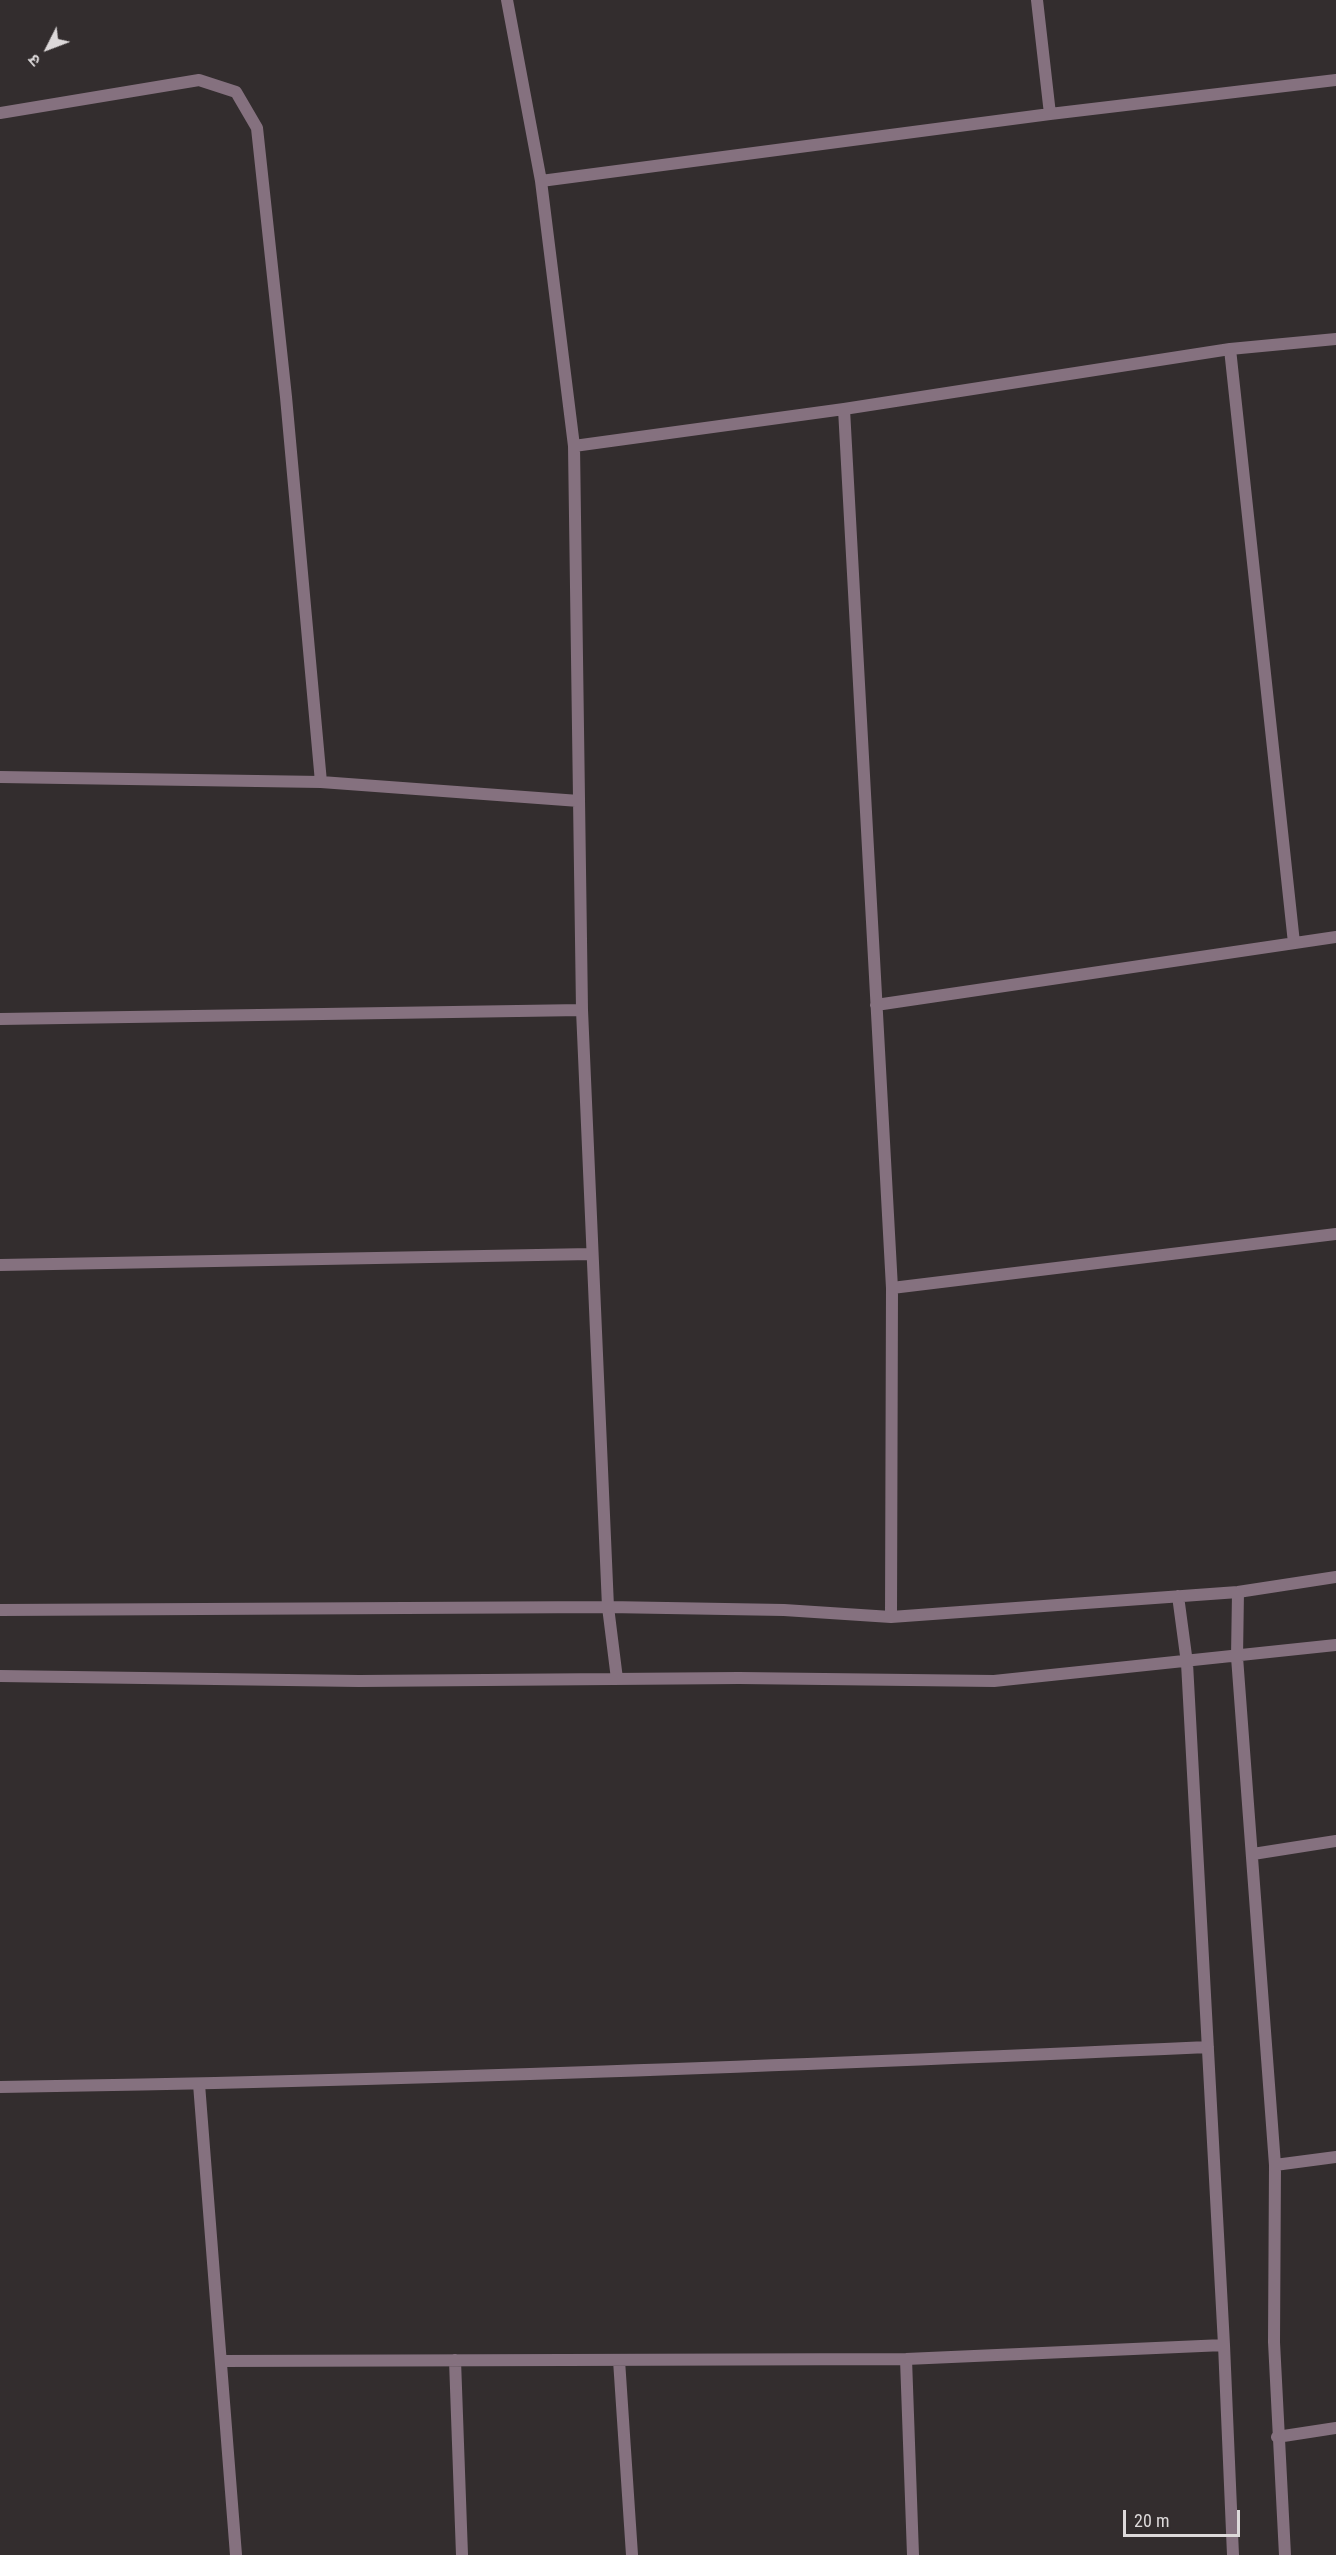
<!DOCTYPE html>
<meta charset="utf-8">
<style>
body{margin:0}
#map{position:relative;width:1336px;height:2555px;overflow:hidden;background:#332d2e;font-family:"Roboto Condensed","Noto Sans Devanagari",sans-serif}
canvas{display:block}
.north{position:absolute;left:18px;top:18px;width:60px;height:60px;-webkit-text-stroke:4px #332d2e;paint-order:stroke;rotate:228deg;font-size:16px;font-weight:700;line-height:24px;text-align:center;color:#ddd9da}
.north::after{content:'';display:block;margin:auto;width:21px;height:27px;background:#ddd9da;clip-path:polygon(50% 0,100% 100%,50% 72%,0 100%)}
.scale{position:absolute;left:1123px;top:2510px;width:117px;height:27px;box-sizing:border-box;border:3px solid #ddd9da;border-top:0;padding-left:8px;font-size:18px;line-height:21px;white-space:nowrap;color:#ddd9da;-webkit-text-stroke:4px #332d2e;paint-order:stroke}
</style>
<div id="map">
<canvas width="1336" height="2555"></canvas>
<div class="north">उ</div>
<div class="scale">20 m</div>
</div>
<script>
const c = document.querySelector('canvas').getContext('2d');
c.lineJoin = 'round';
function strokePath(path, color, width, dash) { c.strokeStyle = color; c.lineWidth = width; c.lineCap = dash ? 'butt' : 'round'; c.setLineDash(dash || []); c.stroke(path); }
const minor = new Path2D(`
 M507 0 541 181 574 446 582 1010 608 1607 617 1679
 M1037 0 1050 114
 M0 113 199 80 236 92 257 128 286 397 321 782
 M541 181 1050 114 1336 80
 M1230 349 1294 943
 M844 409 892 1288 891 1617
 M574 446 844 409 1230 349 1336 339
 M0 777 321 782 579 801
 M876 1005 1336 937
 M0 1019 582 1010
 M0 1265 591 1254
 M892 1288 1336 1234
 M1238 1592 1237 1657 1275 2165 1274 2342 1285 2555
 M1178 1596 1187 1663 1224 2345 1233 2555
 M0 1610 608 1607 784 1610 891 1617 1238 1592 1336 1577
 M0 1676 359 1681 739 1678 994 1681 1336 1645
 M1253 1854 1336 1841
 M199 2084 236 2555
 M0 2087C403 2081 806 2065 1208 2047
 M1275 2165 1336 2157
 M906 2359 913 2555
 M455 2360 462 2555
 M619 2360 632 2555
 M223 2361 906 2359 1224 2345
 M1277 2437 1336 2428`);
strokePath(minor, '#85717f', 12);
</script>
